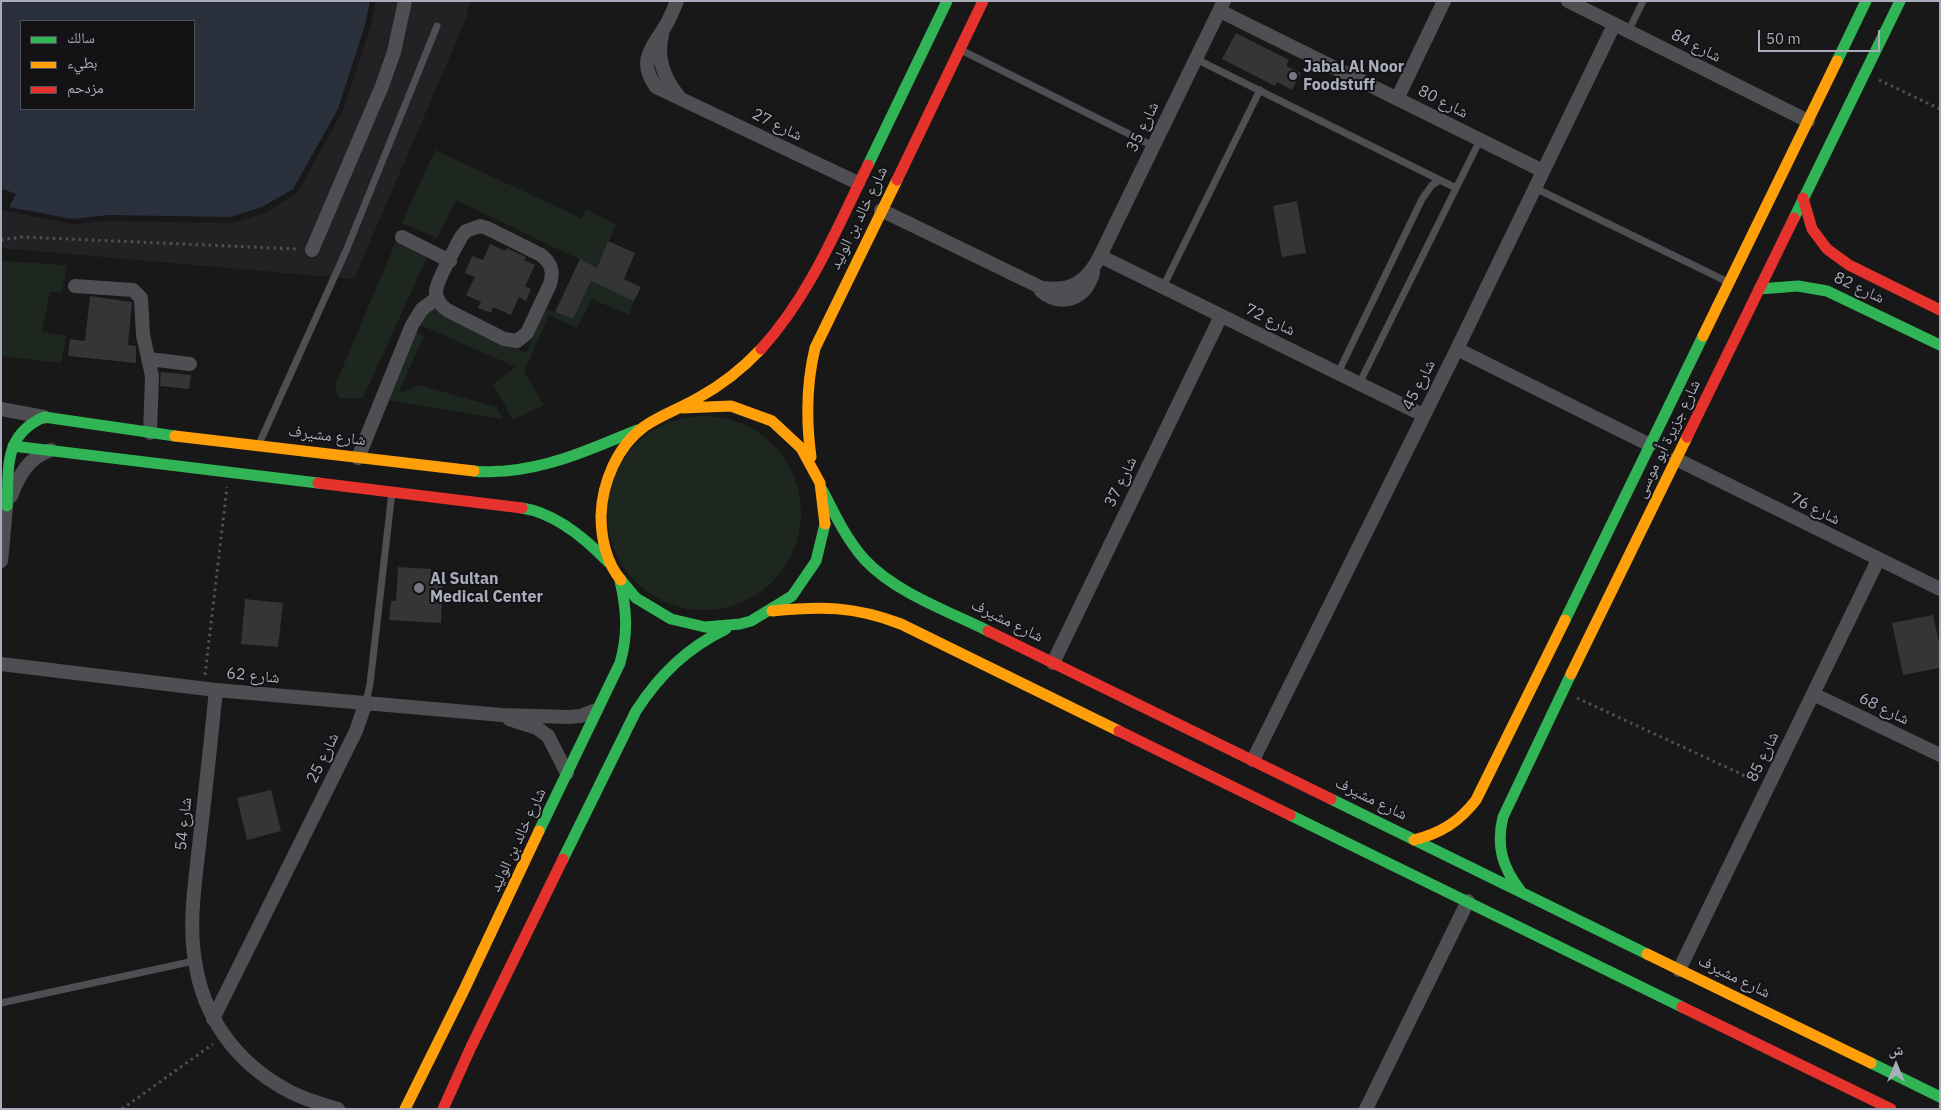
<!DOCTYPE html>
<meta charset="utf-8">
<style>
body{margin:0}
#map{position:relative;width:1941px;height:1110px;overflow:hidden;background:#181819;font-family:"IBM Plex Sans","Noto Naskh Arabic",sans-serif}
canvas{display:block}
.frame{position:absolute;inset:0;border:2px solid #a9acba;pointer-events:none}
.legend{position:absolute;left:20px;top:20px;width:175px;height:90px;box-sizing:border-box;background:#131215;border:1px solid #4f5057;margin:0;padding:6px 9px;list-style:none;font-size:15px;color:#a9acba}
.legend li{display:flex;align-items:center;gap:10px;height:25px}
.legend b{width:25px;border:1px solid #4f5057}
.north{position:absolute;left:1871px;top:1040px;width:50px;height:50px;-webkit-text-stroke:4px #131215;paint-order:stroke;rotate:0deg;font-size:14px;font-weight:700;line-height:20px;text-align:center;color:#a9acba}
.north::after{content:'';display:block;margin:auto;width:18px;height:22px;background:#a9acba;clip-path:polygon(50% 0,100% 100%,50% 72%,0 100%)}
.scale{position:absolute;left:1758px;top:30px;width:122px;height:22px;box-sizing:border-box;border:2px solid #a9acba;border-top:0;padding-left:6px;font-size:15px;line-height:18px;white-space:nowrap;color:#a9acba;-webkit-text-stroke:4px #131215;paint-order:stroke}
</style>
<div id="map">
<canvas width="1941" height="1110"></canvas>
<div class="frame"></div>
<ul class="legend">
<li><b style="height:6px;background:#30b455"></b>سالك</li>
<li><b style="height:6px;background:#ff9f0a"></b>بطيء</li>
<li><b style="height:6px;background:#e5322d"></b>مزدحم</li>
</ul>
<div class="north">ش</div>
<div class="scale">50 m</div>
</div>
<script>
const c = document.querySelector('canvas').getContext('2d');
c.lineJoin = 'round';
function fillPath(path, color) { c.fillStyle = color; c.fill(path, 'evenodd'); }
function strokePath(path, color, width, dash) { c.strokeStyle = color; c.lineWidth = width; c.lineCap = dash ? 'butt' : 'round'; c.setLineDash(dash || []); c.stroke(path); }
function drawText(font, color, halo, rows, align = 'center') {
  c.font = font + ' "IBM Plex Sans","Noto Naskh Arabic",sans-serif'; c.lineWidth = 4; c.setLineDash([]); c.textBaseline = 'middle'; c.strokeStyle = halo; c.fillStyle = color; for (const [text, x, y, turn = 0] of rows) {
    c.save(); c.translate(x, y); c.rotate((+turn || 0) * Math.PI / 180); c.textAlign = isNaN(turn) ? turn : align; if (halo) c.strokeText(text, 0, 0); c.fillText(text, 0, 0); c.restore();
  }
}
const built = new Path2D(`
 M376 1H470L466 19 354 279 1 248V210L72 224 109 221 231 223 265 213 297 193 343 111 370 27Z`);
const green = new Path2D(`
 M435 150 581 218 586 209 616 225 597 268 456 200 437 238 402 223Z
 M398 237 428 255 363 398H339L335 385Z
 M1 261 67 265 62 293 50 292 42 332 66 336 61 363 1 356Z
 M591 281 634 301 629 315 592 299 577 328 549 315 524 372 544 405 513 420 493 384 516 367 418 324 428 306 526 353 546 309 573 319Z
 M416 332 424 336 398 394 419 385 496 407 503 419 386 400Z
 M607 513a97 97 0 1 1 194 0a97 97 0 1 1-194 0Z`);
const water = new Path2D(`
 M1 1H370L365 25 338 109 293 189 262 207 231 217 109 215 72 219 9 207 16 194 3 189 1 191ZM21 21H194V109H21Z`);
const building = new Path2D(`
 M1236 33 1289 60 1286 66 1301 73 1292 90 1277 82 1275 86 1222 59Z
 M1297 201 1306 253 1282 257 1273 206Z
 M608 241 635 253 624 279 641 287 634 301 591 281 573 319 555 312 580 259 597 268Z
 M490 244 505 251 507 248 526 257 524 260 535 265 525 286 531 289 526 301 519 297 511 315 493 307 491 313 478 308 481 302 466 295 475 277 465 273 472 256 483 260Z
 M90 296 132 302 128 345 136 346V363L68 356 70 339 85 341Z
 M161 372 191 375 189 389 160 386Z
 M398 567 431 569 430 575 443 576 441 623 389 620 391 601H396Z
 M245 599 283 603 278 647 241 644Z
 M1933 615 1940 646V668L1903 675 1892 623Z
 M271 790 281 831 247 840 237 798Z`);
const path = new Path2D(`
 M1879 80 1940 109
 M1 240 22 237 298 249
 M205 675 227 487
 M1577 698 1754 780
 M122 1109 213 1044`);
const lane = new Path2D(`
 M1628 32 1643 1
 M961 50 1153 146
 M1196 59 1456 188
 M1535 188 1728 282
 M1163 287 1260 90
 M1338 373 1422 199 1432 185 1440 180
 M1359 384 1480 140
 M259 444 346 251 437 26
 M366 702 370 684 392 492
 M1 1003 194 961`);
const street = new Path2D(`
 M677 1C673 11 669 21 663 30 649 51 639 63 656 87L858 183
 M1568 1 1808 121
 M1220 11 1543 171
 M662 35C656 58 665 80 680 98
 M1397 99 1444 1
 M881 210 1042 288C1071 292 1087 282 1100 256L1224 1
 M480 226 487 228 541 255C551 263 554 271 550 284L527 333 517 341 504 339 447 310C440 305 436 299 436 291 437 279 455 249 461 237L466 231Z
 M402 237 450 261
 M312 250 382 86 394 52 405 1
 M1100 256 1423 415
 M75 286 133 290 141 298 143 335 152 376 150 433
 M1041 291C1062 308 1086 299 1093 273
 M1457 349 1650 445
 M149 359 190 364
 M1 409 44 417
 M358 458 412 325 422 309 437 298
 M1676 459 1940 589
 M11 496C19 475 29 457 51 450
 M1 561 7 497
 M1053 663 1221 316
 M1 664 216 690 502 715 569 717 580 716 596 710
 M216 690C211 739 206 788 200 837 196 878 188 920 195 961 203 1017 236 1062 285 1089 298 1097 324 1105 338 1109
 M1813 694 1940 755
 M509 719 537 728 548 736 567 773
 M1253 760 1457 349 1614 25
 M1679 970 1878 560
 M213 1019 356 731 366 702
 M1366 1109 1468 901`);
const fast = new Path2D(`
 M1837 61 1866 1
 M868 165 947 1
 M1794 218 1900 1
 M1759 289 1798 286 1827 291 1940 345
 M13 446 318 483
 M474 471C484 473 495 471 505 471 553 467 593 448 637 430
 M823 491C835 515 847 540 865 560 896 593 948 611 988 631
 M7 506C9 468 3 435 44 417L175 436
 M522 508C555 513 585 538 608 562
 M621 580 636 598 671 619 705 627 740 624 751 621 792 596 816 561 825 524
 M1565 620 1703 336
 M1331 799 1647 954
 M1290 815 1682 1007
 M539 831 620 663C628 635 627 610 620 581
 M563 859 636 711C660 674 687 648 726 629
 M1520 890C1502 867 1496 845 1503 817L1571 674
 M1871 1063 1940 1097`);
const slow = new Path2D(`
 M1703 336 1837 61
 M682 408 731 406 772 421 801 448 820 483 825 524
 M175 436 474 471
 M811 457C806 420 806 385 815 348L897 180
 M621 580C606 563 601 537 601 516 602 483 617 446 645 426 661 415 681 408 698 398 722 385 742 369 761 349
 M772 611C821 606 854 606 901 624L1119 731
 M1571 674 1687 437
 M1414 840C1441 833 1459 822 1476 800L1565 620
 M1647 954 1871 1063
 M405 1109 464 990 539 831`);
const jam = new Path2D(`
 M897 180 983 1
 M1803 198 1812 229 1827 249 1849 265 1940 310
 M761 349C810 295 836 230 868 165
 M1687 437 1794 218
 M318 483 522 508
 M988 631 1331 799
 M1119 731 1290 815
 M1682 1007 1891 1109
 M443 1109 471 1047 563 859`);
const markers = [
 [1293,76,5,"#767882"],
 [419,588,6,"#767882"]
];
const streetNames = [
 ["شارع 84",1696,46,27],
 ["شارع 80",1443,102,27],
 ["شارع 27",777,125,26],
 ["شارع 35",1143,127,-64],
 ["شارع خالد بن الوليد",859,218,-64],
 ["شارع 82",1859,288,25],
 ["شارع 72",1270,320,26],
 ["شارع 45",1419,385,-63],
 ["شارع مشيرف",327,436,7],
 ["شارع جزيرة أبو موسى",1668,439,-64],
 ["شارع 37",1121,482,-64],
 ["شارع 76",1815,509,26],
 ["شارع مشيرف",1007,621,26],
 ["شارع 62",253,676,5],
 ["شارع 68",1884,709,26],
 ["شارع 85",1763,757,-64],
 ["شارع 25",323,758,-64],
 ["شارع مشيرف",1371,799,26],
 ["شارع 54",184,824,-84],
 ["شارع خالد بن الوليد",518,840,-65],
 ["شارع مشيرف",1734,977,26]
];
const poiNames = [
 ["Jabal Al Noor",1303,67],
 ["Foodstuff",1303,85],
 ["Al Sultan",430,579],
 ["Medical Center",430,597]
];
fillPath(built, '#222225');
fillPath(green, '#1e2620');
fillPath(water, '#2a313c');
fillPath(building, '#353537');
strokePath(path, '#4f4f54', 3, [2.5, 4]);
strokePath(lane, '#4e4e53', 7);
strokePath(street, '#4e4e53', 14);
strokePath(fast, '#30b455', 11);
strokePath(slow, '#ff9f0a', 11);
strokePath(jam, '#e5322d', 11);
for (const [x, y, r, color] of markers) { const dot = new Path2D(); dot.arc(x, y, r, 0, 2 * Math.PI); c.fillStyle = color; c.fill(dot); strokePath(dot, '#131215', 2); }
drawText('16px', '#a9acba', '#131215', streetNames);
drawText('bold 16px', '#a9acba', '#131215', poiNames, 'left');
</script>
